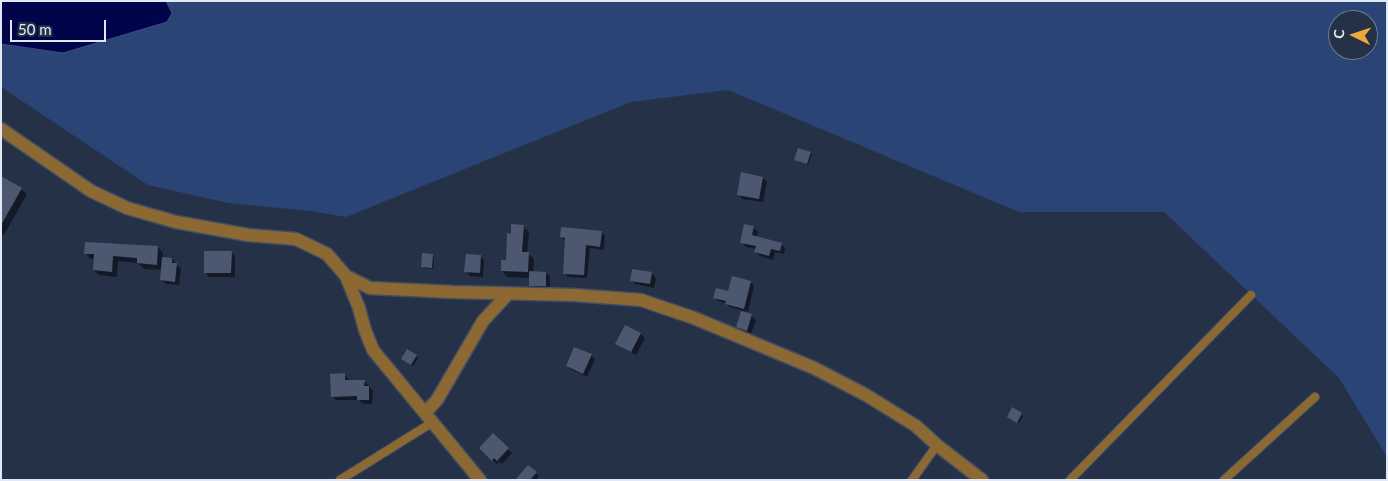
<!DOCTYPE html>
<meta charset="utf-8">
<style>
body{margin:0}
#map{position:relative;width:1388px;height:481px;overflow:hidden;background:#253147;font-family:Lato,sans-serif}
canvas{display:block}
.frame{position:absolute;inset:0;border:2px solid #e1e9f7;pointer-events:none}
.north{position:absolute;left:1328px;top:10px;width:50px;height:50px;box-sizing:border-box;background:#253147;border:1px solid #707b8d;border-radius:50%;rotate:274deg;font-size:14px;font-weight:700;line-height:20px;text-align:center;color:#e1e9f7}
.north::after{content:'';display:block;margin:auto;width:18px;height:22px;background:#eba93a;clip-path:polygon(50% 0,100% 100%,50% 72%,0 100%)}
.scale{position:absolute;left:10px;top:20px;width:96px;height:22px;box-sizing:border-box;border:2px solid #e1e9f7;border-top:0;padding-left:6px;font-size:15px;line-height:18px;white-space:nowrap;color:#e1e9f7;-webkit-text-stroke:4px #253147;paint-order:stroke}
</style>
<div id="map">
<canvas width="1388" height="481"></canvas>
<div class="frame"></div>
<div class="north">С</div>
<div class="scale">50 m</div>
</div>
<script>
const c = document.querySelector('canvas').getContext('2d');
c.lineJoin = 'round';
function fillPath(path, color) { c.fillStyle = color; c.fill(path, 'evenodd'); }
function strokePath(path, color, width, dash) { c.strokeStyle = color; c.lineWidth = width; c.lineCap = dash ? 'butt' : 'round'; c.setLineDash(dash || []); c.stroke(path); }
const green = new Path2D(`
 M166 1H1387V457L1339 378 1164 212H1019L728 90 631 102 346 217 311 211 228 203 148 185 1 87V44L63 53ZM1338 20H1368V50H1338Z`);
const water = new Path2D(`
 M1 1H166L172 13 167 22 63 53 1 44Z`);
const shadow = new Path2D(`
 M810 153 812 154 808 165 795 160Z
 M1 177 21 189 27 194 4 235 1 234Z
 M763 178 767 182 763 202 742 199 738 194Z
 M523 226 529 232 527 253 534 259 533 273H546L550 277V290L534 289 530 285V278L508 277 502 271 507 261 512 235Z
 M753 227 758 232 756 238 781 244 785 248 784 254 775 252 773 260 760 256 756 252 757 249 746 247 742 243Z
 M601 232 605 236 604 250 590 248 587 278 568 277 564 273 566 241 561 237Z
 M158 247 163 253V258L172 259 181 269 179 285 166 284 162 280V270L144 269 138 263 118 261 117 277 99 275 94 270 95 259H91L85 253Z
 M231 252 235 256V277H209L205 272Z
 M432 255 434 257 433 269 424 268 423 266Z
 M480 256 484 260 483 277 470 276 466 271Z
 M633 270 652 273 656 278 654 288 635 284 631 280Z
 M750 282 754 286 748 312 730 307 726 303 718 301 715 297Z
 M752 316 756 320 751 334 742 330 737 326Z
 M626 326 641 334 645 338 636 355 621 347 617 343Z
 M591 355 595 359 587 377 572 370 567 366Z
 M416 356 418 358 413 366 404 360Z
 M344 374 348 379 349 381H364L368 385 373 391 372 404H363L359 400H336L332 396Z
 M1013 409 1023 416 1019 423 1010 418Z
 M493 435 512 453 502 464 499 461 497 464 480 448Z
 M536 473 539 476 536 480H517Z`);
const building = new Path2D(`
 M798 148 811 152 807 164 794 160Z
 M741 172 763 177 759 199 737 195Z
 M1 176 22 188 1 225Z
 M511 224 524 225 522 252H529L528 272 501 271V260H506L507 233 511 234Z
 M744 224 754 226 752 235 782 243 780 251 771 249 769 256 754 252 756 246 740 243Z
 M561 227 602 231 600 247 586 245 584 275 563 274 565 238 560 237Z
 M85 242 158 246 157 265 137 263V258L113 256 112 272 93 270 94 254H84Z
 M204 251H232L231 273H204Z
 M422 253 433 254 432 268 421 267Z
 M466 254 481 255 480 273 464 272Z
 M162 257 172 258V263H177L175 282 160 280Z
 M632 269 652 272 650 284 630 281Z
 M529 271 546 272V286H529Z
 M732 276 751 281 744 309 725 304 726 301 713 298 716 288 728 291Z
 M741 311 752 314 747 331 736 327Z
 M625 325 641 333 631 352 615 344Z
 M574 347 592 354 583 374 566 366Z
 M407 349 417 355 411 365 401 359Z
 M345 373V380H365L364 386H369V400H357V396L331 397 330 374Z
 M1012 407 1022 413 1017 423 1007 417Z
 M493 433 509 448 497 461 494 458 492 461 479 448Z
 M528 465 537 472 530 480H515Z`);
const lane = new Path2D(`
 M340 480 433 422
 M912 480 937 445
 M1070 480 1251 295
 M1224 480 1315 397`);
const street = new Path2D(`
 M1 129 91 191 127 208 176 222 248 235 296 239 327 254 346 276 359 308 365 330 373 350 480 480
 M346 276 370 288 453 292 574 295 641 300 694 318 814 368 866 395 916 426 938 446 982 480
 M425 413 437 400 483 321 508 294`);
fillPath(green, '#2a4476');
fillPath(water, '#00044b');
strokePath(water, '#44497f', 1);
fillPath(shadow, '#0007');
fillPath(building, '#4b5870');
strokePath(lane, '#434e63', 10);
strokePath(street, '#434e63', 15);
strokePath(lane, '#8c6933', 8);
strokePath(street, '#8c6933', 12);
</script>
